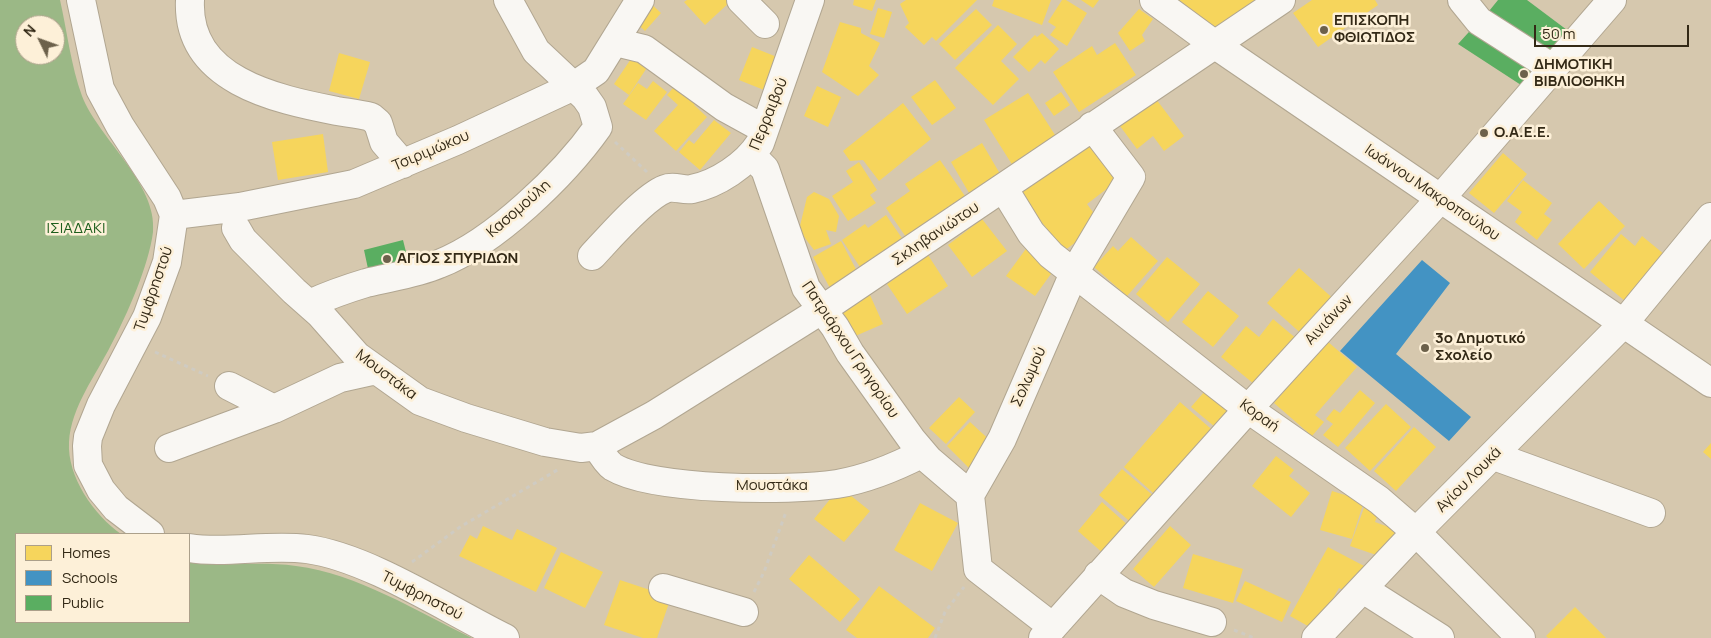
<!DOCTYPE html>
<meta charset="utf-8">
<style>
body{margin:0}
#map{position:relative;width:1711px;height:638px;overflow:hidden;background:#d6c8ae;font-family:Manrope,sans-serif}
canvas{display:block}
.legend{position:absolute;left:15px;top:533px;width:175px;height:90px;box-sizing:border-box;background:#fdf0d8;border:1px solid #aca08a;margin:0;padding:6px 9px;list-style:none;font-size:15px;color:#332916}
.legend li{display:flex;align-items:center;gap:10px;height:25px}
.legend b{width:25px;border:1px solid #aca08a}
.north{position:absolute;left:15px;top:15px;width:50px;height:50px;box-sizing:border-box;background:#fdf0d8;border:1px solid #aca08a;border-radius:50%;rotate:312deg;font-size:14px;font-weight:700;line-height:20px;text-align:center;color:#332916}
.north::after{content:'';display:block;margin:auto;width:18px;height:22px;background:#6c614b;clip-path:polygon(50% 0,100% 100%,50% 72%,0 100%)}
.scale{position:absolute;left:1534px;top:25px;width:155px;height:22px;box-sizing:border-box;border:2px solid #332916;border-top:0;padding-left:6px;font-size:15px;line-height:18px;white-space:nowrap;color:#332916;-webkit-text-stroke:4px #fdf0d8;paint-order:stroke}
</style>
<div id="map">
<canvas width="1711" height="638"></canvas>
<ul class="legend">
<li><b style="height:14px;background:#f6d55c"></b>Homes</li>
<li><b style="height:14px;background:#4393c3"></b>Schools</li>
<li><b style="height:14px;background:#5aae61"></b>Public</li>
</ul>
<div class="north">N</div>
<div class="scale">50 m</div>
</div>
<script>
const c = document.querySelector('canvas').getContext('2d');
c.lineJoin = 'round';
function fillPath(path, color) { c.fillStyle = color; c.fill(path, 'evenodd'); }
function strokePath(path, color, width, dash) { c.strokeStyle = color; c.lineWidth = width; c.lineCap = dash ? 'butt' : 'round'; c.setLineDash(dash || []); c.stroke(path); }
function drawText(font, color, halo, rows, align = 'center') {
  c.font = font + ' Manrope,sans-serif'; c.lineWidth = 5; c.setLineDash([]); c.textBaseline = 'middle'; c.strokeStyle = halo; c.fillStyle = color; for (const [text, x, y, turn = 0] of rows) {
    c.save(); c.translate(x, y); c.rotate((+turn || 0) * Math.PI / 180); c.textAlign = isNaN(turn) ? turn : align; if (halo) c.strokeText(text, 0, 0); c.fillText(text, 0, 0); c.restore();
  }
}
const forest = new Path2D(`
 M0 0H60C67 31 71 66 82 96 98 138 158 184 153 232 149 265 127 315 111 345 96 375 71 407 69 442 67 477 94 515 121 534H16V622H189V562C224 567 260 561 296 566 358 574 416 611 472 638H0ZM25 25H55V55H25Z`);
const homes = new Path2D(`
 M647 0 661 13 645 31 631 18Z
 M687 0H730L731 1 705 25 684 2Z
 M854 0H876L872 11 853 5Z
 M906 0H977L936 41 932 37 924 45 905 27 909 23 900 4Z
 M994 0H1051L1042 25 992 6Z
 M1062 0H1066L1087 13 1067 46 1050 35 1056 27 1048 22Z
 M1081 0H1099L1093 8Z
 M1162 0H1260L1209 34Z
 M1312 0H1375L1378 5 1318 47 1293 13Z
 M878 8 892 12 884 38 870 34Z
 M976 9 992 25 955 60 939 44Z
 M1139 9 1153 19 1142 35 1145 41 1130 51 1118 33Z
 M840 22 861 28V33L880 43 869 66 879 75 858 96 822 72Z
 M998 25 1017 44 1001 61 1019 79 993 105 955 68Z
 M1042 33 1059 49 1045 64 1041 60 1029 72 1013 57 1035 35 1037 37Z
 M1115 43 1136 75 1079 112 1053 72 1092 46 1097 55Z
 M752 47 782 59 769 92 739 80Z
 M637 50 652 60 629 95 614 84Z
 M339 53 370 62 359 99 329 91Z
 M935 80 956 108 932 125 911 97Z
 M653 81 667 92 646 120 623 104 638 83 647 89Z
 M679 81 701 98 694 105 707 117 676 151 654 131 678 105 667 95Z
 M817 86 841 97 828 127 804 116Z
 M1061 92 1070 105 1054 116 1045 103Z
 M1028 93 1057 138 1013 166 984 120Z
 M1156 99 1184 136 1164 151 1153 136 1137 149 1120 126Z
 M903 103 931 139 879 181 863 160 850 161 843 151Z
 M714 120 731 133 700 170 679 152 689 140 694 144Z
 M323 134 328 172 278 180 272 142Z
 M1091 139 1121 178 1087 204 1101 223 1064 251 1020 194Z
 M982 143 1003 179 972 198 951 162Z
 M1503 153 1527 174 1494 213 1469 193Z
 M940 160 967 199 908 240 886 208 910 191 905 184Z
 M859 162 877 190 870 195 876 203 848 221 832 196 853 182 846 171Z
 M1523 180 1552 203 1544 214 1552 220 1537 240 1515 222 1522 212 1507 201Z
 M814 192 829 199 839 216 836 232 826 230 831 244 814 250 799 230 807 197Z
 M1599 201 1625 226 1584 269 1558 244Z
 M886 215 906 244 864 273 842 240 865 224 868 228Z
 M982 219 1007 251 972 277 948 245Z
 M1621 234 1635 246 1642 236 1670 259 1631 306 1590 272Z
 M1131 237 1158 261 1127 296 1094 267 1113 246 1118 251Z
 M841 241 858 273 830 288 813 257Z
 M1028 246 1056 267 1035 296 1006 276Z
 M928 255 948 286 907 314 887 284Z
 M1167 257 1200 284 1168 322 1136 294Z
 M1299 268 1337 302 1305 337 1267 303Z
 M1208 291 1239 316 1213 347 1182 322Z
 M870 295 883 324 853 337 840 309Z
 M1273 319 1298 340 1259 388 1221 357 1246 326 1259 337Z
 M1327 341 1357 367 1315 415 1324 422 1312 436 1274 403Z
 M1212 383 1236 403 1215 427 1191 407Z
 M1360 390 1375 403 1338 447 1323 435 1333 424 1326 419 1334 409 1340 413Z
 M959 397 975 412 946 444 929 428Z
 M1180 402 1217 434 1160 499 1124 467Z
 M1386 404 1411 427 1370 471 1345 448Z
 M970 422 995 445 971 470 947 446Z
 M1414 427 1436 447 1396 491 1374 471Z
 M1711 443V459L1703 452Z
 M1276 456 1294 470 1289 476 1310 493 1291 517 1252 486Z
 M1122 469 1156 498 1134 525 1099 495Z
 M840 487 870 511 844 542 814 519Z
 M1332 491 1364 501 1352 539 1320 530Z
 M1368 497 1382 503 1375 522 1399 531 1388 559 1350 546Z
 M1102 502 1130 527 1105 555 1078 531Z
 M920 503 958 523 932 571 894 550Z
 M483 526 512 540 517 529 557 548 536 592 459 556 470 535 477 539Z
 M1170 526 1191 545 1154 587 1133 569Z
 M1328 547 1366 567 1351 594 1339 588 1315 630 1290 616Z
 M561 552 603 572 585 608 544 588Z
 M1193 554 1243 569 1233 603 1183 588Z
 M809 555 860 599 840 622 789 579Z
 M620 580 671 597 657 638H643L604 625Z
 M1245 581 1291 602 1282 622 1236 601Z
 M879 586 935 628 928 638H857L846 630Z
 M1575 607 1606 638H1548L1546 636Z`);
const schools = new Path2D(`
 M1422 260 1450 283 1396 354 1471 417 1449 441 1340 351Z`);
const public = new Path2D(`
 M1498 0H1527L1567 30 1543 58 1481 21Z
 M1478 22 1540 63 1521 85 1458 44Z
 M403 240 410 268 370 278 364 250Z`);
const path = new Path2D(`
 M615 142 647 172
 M155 352 208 376
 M412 562 460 527 559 469
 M754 592 764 572 786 512
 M1234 630 1254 638
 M935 638 945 612 964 587`);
const minor = new Path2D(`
 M81 0 100 89 120 126 167 198 174 215 167 262 147 317 101 405 88 437 87 446 88 465 101 490 116 508 150 534
 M190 0C186 80 275 99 337 111 349 113 360 114 371 117L378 123 384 142 403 164
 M741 0 765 24
 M1462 0 1479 21 1543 62
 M615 42 644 49 724 107 764 129
 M752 156 765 169 806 288 835 327 850 353 912 440 929 460 970 495
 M1004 189 1031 233 1051 255 1248 409 1379 500 1416 532 1521 638
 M174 215 240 207 354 184 458 140 574 86 596 71 640 0
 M236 228 243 240 294 291 320 314 357 356 420 401 466 418 545 442 581 448 597 446 654 415 823 309 1281 0
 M592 256C608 239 644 197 665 189 674 185 683 191 692 189 717 184 746 165 760 143L810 0
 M309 304C327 296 346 289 366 283 390 277 416 274 439 264 495 242 564 175 598 127L592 107 585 97 536 51 508 0
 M229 386 274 409
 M597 446C601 453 607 463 613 467 653 491 790 491 837 484 867 479 896 467 923 453
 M169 448 274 409 340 378 376 370
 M1494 456 1651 513
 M189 548C225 554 269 544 307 549 368 557 448 610 505 638
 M1098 575 1124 593 1154 605 1212 622
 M663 588 744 612
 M1363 589 1440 638
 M1053 627 978 569 970 495 1002 439 1074 273 1131 177 1092 126
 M1043 638 1248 409 1440 199 1612 0
 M1316 638 1416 532 1623 324 1711 217`);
const major = new Path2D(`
 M1154 0 1214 44 1711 383`);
const markers = [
 [1324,30,5,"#6c614b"],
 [1524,74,5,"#6c614b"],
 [1484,133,5,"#6c614b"],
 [387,259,5,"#6c614b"],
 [1425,348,5,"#6c614b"]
];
const poiNames = [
 ["ΕΠΙΣΚΟΠΗ",1334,21],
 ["ΦΘΙΩΤΙΔΟΣ",1334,38],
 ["ΔΗΜΟΤΙΚΗ",1534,65],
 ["ΒΙΒΛΙΟΘΗΚΗ",1534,82],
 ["Ο.Α.Ε.Ε.",1494,133],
 ["ΑΓΙΟΣ ΣΠΥΡΙΔΩΝ",397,259],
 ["3ο Δημοτικό",1435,339],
 ["Σχολείο",1435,356]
];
const streetNames = [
 ["Περραιβού",769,114,-68],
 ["Τσιριμώκου",431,151,-23],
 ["Ιωάννου Μακροπούλου",1432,193,34],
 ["Κασομούλη",519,209,-41],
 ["Σκληβανιώτου",936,234,-34],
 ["Τυμφρηστού",154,289,-71],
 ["Αινιάνων",1329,320,-47],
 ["Πατριάρχου Γρηγορίου",850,350,56],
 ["Μουστάκα",386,375,37],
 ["Σολωμού",1029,377,-66],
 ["Κοραή",1259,416,36],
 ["Αγίου Λουκά",1469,480,-45],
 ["Μουστάκα",772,486],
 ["Τυμφρηστού",422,596,27]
];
const parkNames = [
 ["ΙΣΙΑΔΑΚΙ",76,229]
];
fillPath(forest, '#9bb886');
fillPath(homes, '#f6d55c');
fillPath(schools, '#4393c3');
fillPath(public, '#5aae61');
strokePath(minor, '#b1a691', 30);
strokePath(major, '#b1a691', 30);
strokePath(path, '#cfcbc2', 3, [4, 4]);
strokePath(minor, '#f9f7f3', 28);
strokePath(major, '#f9f7f3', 28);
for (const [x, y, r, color] of markers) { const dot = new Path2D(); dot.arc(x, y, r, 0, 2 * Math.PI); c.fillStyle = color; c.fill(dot); strokePath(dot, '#fdf0d8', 2); }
drawText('bold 15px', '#332916', '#fdf0d8', poiNames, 'left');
drawText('15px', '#332916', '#fdf0d8', streetNames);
drawText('15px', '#1d5e1c', '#fdf0d8', parkNames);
</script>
